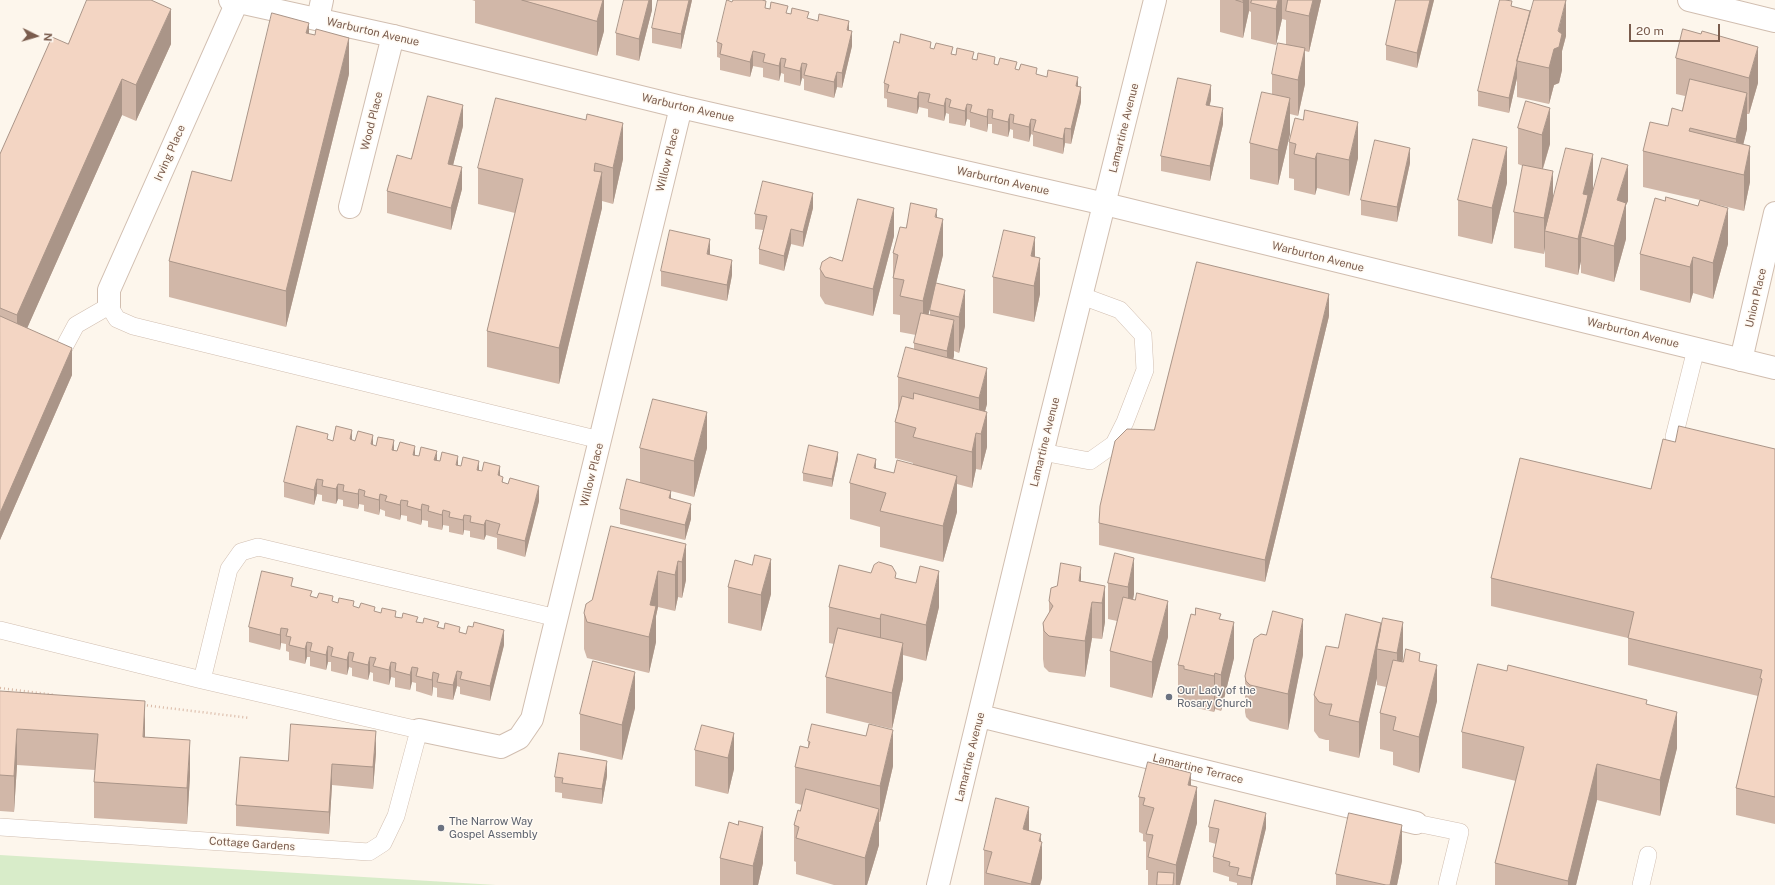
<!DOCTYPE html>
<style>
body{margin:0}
#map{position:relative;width:1775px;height:885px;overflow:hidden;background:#fdf6ec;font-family:"Public Sans",sans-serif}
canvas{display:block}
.north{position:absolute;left:16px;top:16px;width:40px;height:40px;-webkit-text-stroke:3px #fffaf3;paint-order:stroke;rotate:95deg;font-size:11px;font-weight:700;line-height:16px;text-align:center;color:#7a5c4d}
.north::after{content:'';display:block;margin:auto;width:14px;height:18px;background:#7a5c4d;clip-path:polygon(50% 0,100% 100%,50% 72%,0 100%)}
.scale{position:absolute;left:1629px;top:24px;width:91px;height:18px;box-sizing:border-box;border:2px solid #7a5c4d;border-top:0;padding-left:5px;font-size:12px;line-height:14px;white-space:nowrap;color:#7a5c4d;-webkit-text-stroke:3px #fffaf3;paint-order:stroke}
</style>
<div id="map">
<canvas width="1775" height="885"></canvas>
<div class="north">N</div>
<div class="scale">20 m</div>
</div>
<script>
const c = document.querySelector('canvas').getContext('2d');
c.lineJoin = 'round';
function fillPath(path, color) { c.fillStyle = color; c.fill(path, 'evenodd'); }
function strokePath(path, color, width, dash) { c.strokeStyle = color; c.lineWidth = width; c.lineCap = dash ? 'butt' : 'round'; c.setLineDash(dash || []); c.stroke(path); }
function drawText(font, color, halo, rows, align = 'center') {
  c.font = font + ' "Public Sans",sans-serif'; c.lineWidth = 3; c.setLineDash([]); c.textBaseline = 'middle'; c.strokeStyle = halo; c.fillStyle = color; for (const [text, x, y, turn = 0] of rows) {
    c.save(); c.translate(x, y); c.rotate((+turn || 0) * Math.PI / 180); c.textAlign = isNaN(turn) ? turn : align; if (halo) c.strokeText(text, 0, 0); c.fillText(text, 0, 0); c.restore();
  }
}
const green = new Path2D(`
 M0 855 496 885H0Z`);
const path = new Path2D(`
 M0 688 55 695
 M143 705 250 718`);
const service = new Path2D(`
 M1696 349 1674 437 1698 443
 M54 366 76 325 109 306 117 319 133 326 600 440
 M1042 452 1090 461 1114 444 1125 422 1145 370 1143 335 1120 310 1082 296
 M0 630 202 680 419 730 396 816 383 843 369 852 0 827
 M202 680 229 569 241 552 258 547 557 618
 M1416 823 1460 832 1447 885
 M1641 885 1648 855`);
const minor = new Path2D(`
 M1689 0 1775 21
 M318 19 322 0
 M350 207 393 36
 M109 306V290L237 2
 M1741 360 1775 213
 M980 716 1416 823
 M419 730 501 747 519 738 532 719 681 107
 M938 885 1049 425 1155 0`);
const tertiary = new Path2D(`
 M230 0 393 36 681 107 1105 204 1775 368`);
const wall = new Path2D(`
 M472 0H604V31L597 56 475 23V1Z
 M652 0V10L639 61 616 55V33Z
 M692 0 681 49 652 43V28Z
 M1220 0H1321L1309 52 1305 51V84L1298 116 1290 114V134L1278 185 1250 179V143L1272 94V74L1286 45V20L1282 19 1276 45 1251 39V12L1249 11 1243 38 1220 32Z
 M1396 0H1434L1417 68 1386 60V45Z
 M1512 6 1530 14 1566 36 1562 51V70L1559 83 1554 85 1549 104 1517 97V78L1509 113 1478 106V91Z
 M766 8 809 19 849 30 852 46 842 88 837 87 834 98 804 90V79L802 78 800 86 784 82V74L781 73 779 81 763 77V68L753 66 750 77 720 70V58L717 57V42Z
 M1683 29 1758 83 1749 114H1747V129L1743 144 1750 182 1744 211 1711 203 1728 244 1713 299 1693 293 1690 303 1640 290V254L1665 201 1698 206 1700 200 1643 187V151L1668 126 1682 111 1685 96 1676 94V58Z
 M899 43 931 49 995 64 1037 75 1078 87 1081 102 1071 144 1065 143 1063 154 1033 146V135L1031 134 1029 142 1013 138V130L1010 129 1008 137 992 133V124H988L987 132 970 127V120L967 119 965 126 949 123V114L946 113 944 121 928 117V109L919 107 917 114 887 107V99L884 98V83Z
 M68 44H171L136 121 122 115 27 328 72 375 0 540V154Z
 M349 74 286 327 169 297V261L231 181Z
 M1211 100 1209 105 1223 124 1210 181 1161 171V156Z
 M1526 101 1550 144 1543 169 1553 199 1593 190 1588 211 1628 201 1626 205V239L1614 282 1581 273V261L1578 275 1545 267V247L1544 254 1514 248V212L1523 166 1518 164V128Z
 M463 126 453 165 462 189 451 230 387 213V191L411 159Z
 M1289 142 1358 158 1349 196 1317 188 1315 195 1294 190V179L1289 178Z
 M623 159 613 204 602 201V208L559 384 487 367V331L515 213 478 204V168Z
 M1410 163 1397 222 1361 215V200Z
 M1507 183 1492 244 1458 236V200Z
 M813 208 803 247 791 244 784 271 759 264V249L763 230 755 229V214Z
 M937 218 943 255 928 315H930V310L936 283 965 326 959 353 954 351 953 359 987 404 985 411 987 447 981 470 976 469 972 488 957 484V512L943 562 880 547V527L850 519V483L876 469 894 473 913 464V463L895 458V422L898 409V377L914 349V343L916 335 900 332V315L893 314V253Z
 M894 236 873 316 825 304 820 296V269L842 261Z
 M710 254V255L732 275 727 301 661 286V271Z
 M1035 257 1040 294 1034 322 993 313V277Z
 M1329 316 1265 582 1099 545V523Z
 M328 440 333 441 352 440 500 476 503 482 539 501 525 557 497 549V538L486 535 484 540 470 537V531L464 530 463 535 449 532V526L443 525 442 530 428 527V521L422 520 421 525 407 521V516L401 515 400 520 385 516V511L380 509 379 515 364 511V505L359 504 358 509 343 506V500L338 499 336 504 322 501V495L317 494 314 505 284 497V482Z
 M1675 442 1775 449V824L1736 815V788L1758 696 1628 665V638L1491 606V578L1651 489Z
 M640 448H707L694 497 671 491V499L691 519 685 540 620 524V509L640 483Z
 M838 459 832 487 803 481V473Z
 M686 544V580L682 598 678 597 675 611 658 607 656 616V642L649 673 587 658 584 649V613Z
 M1115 553 1134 594 1133 600 1168 637 1152 698 1110 687V651L1117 621 1108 619V583Z
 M752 565 771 594 761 631 728 623V587Z
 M896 578 939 607 926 661 903 655V679L892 729 826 713V677L834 644 829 643V607Z
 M1081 581 1105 586V622L1102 639 1092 638 1085 677 1049 672 1044 667 1043 659V623L1049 613V601Z
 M293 586 312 597 460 632 504 645 490 701 460 694V687L457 686 453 700 437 697V688L433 687 432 696 416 691V683L412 682 410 690 395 687V678L391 677 389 685 373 681V673L370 672 368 680 352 676V668L349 667 347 675 331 671V662H328L326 670 310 666V657H307L305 664 289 660V652L286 651V644L281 643 280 650 249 642V627Z
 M1195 615 1221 619 1234 658 1221 711 1215 709 1214 712 1184 705V702L1178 701V665Z
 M1381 628 1403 658 1402 662H1420L1437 701 1419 773 1393 765V752L1380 749V713L1386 687 1377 685V678L1359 758 1329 751V740H1326L1319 738 1314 731V695L1338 648Z
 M1303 655 1288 730 1250 721 1246 717 1245 712V676Z
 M0 691 145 737 190 776 187 824 94 818V782L95 770 17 765 14 812 0 811Z
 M1647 705 1677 748 1660 816 1597 800 1576 885H1495V863L1516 781 1462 768V732Z
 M635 708 622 760 580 750V714Z
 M734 733V769L728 794 695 786V750Z
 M808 741 893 766 880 822H879V845L867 885H834L796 874V862L794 861V825L800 811 802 805 795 803V767L808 748Z
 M376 753 373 789 332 785 329 834 236 826V805L288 761Z
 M607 776 602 804 562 798V793L555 792V777Z
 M1191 786 1197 823 1180 885H1148V870H1146V842L1143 841V834L1139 832V797Z
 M1209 827 1266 828 1252 885H1237V883L1229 881V877L1213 872V857L1216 844 1209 842Z
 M1029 831 1041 842 1042 878 1040 885H984V850Z
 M720 858 763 863 758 885H720Z
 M1402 861 1397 885H1336V874Z`);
const shadedWall = new Path2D(`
 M603 0H604V31L597 56V21Z
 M649 0H652V10L639 61V39Z
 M689 0H692L681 49V34Z
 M1243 0H1249V11L1243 38Z
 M1278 0H1282V19L1276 45V9Z
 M1313 0H1321L1309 52V16Z
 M1430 0H1434L1417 68V53Z
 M1566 0V36L1562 51V70L1559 83 1554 85 1549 104V68Z
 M171 9V44L136 121V85Z
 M849 21V36L847 30Z
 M309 23V58L306 33Z
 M852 31V46L842 88V73Z
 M349 38V74L286 327V291Z
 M1758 47V83L1749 114V78Z
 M1305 48V84L1298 116V80Z
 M753 51V66L750 77V62Z
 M781 58V73L779 81V66Z
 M802 63V78L800 86V71Z
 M1517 63V78L1509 113V98Z
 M837 72V87L834 98V82Z
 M1078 77V92L1076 86Z
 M122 79V115L17 351V315Z
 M1211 85V100L1206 120V105Z
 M1081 87V102L1071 144V129Z
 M919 92V107L917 114V99Z
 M1747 93V129L1736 175V139Z
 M946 98V113L944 121V106Z
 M1290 98V134L1278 185V150Z
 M967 104V119L965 126V111Z
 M463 105V126L448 185V164Z
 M1223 108V124L1210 181V166Z
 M1550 108V144L1542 171V135Z
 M988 109V124L987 132V117Z
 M1010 114V129L1008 137V122Z
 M1031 119V134L1029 142V127Z
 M1358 122V158L1349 196V160Z
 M623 123V159L613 204V168Z
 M1065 128V143L1063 154V139Z
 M1750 146V182L1744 211V175Z
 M1507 147V183L1492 244V208Z
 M1410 148V163L1397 222V207Z
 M1317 153V188L1315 195V159Z
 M1593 154V190L1588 209V231L1581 237V261L1578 275V239L1583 194Z
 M595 163V198L602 172V208L559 384V348Z
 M1628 165V201L1626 205V239L1614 282V246L1617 200Z
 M462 167V189L451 230V208Z
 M1553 171V207L1545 231V247L1544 254V218Z
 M813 193V208L803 247V232Z
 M894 208V236L873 316V289Z
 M1728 208V244L1713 299V263Z
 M937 209V243L943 219V255L923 337V301Z
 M791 229V244L784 271V256Z
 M1035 237V273L1031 256Z
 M710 239V254L707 269V254Z
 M1693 257V293L1690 303V267Z
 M1040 258V294L1034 322V286Z
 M732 260V275L727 301V285Z
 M965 290V326L959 353V317Z
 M1329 294V316L1265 582V560Z
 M954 320V356L947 387V351Z
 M72 348V375L0 540V513Z
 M987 368V404L979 434V398Z
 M707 412V448L694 497V461Z
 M987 412V447L981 470V434Z
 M352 430V445L350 439Z
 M976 433V469L972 488V452Z
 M373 435V450L371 444Z
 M394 440V455L392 450Z
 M415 446V461L413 455Z
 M437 451V466L434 460Z
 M838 452V459L832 487V479Z
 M458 456V471L456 465Z
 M876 459V490L874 468Z
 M479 461V476L477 470Z
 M500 466V481L498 475Z
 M957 476V512L943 562V526Z
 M317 479V494L314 505V490Z
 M338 484V499L336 504V489Z
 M539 486V501L525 557V541Z
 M359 489V504L358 509V494Z
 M671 491V506L669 498Z
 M380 494V509L379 515V500Z
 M401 500V515L400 520V505Z
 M422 504V520L421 525V510Z
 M691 504V519L685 540V525Z
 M443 510V525L442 530V515Z
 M464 515V530L463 535V520Z
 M486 520V535L484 540V525Z
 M686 544V580L682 598V562Z
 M1134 558V594L1128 623V587Z
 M771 559V594L761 631V595Z
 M678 561V597L675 611V575Z
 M1081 567V602L1079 581Z
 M658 571V607L656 616V642L649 673V637L650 605Z
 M939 571V607L926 661V625Z
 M1105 586V622L1102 639V603Z
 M1168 601V637L1152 698V662Z
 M1092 602V638L1085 677V641Z
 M881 614V650L880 655V619Z
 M1303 619V655L1288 730V694Z
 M1234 622V658L1221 711V675Z
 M1403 622V658L1397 689V653Z
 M1381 623V650L1377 649V678L1359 758V722Z
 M281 628V643L280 650V635Z
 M504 630V645L490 701V686Z
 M307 642V657L305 664V649Z
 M903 643V679L892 729V693Z
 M328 646V662L326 670V655Z
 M349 652V667L347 675V660Z
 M370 657V672L368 680V665Z
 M391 662V677L389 685V670Z
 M1437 665V701L1419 773V737Z
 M412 667V682L410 690V675Z
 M457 671V686L453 700V685Z
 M433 672V687L432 696V680Z
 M635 672V708L622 760V725Z
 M1215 673V709L1214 712V676Z
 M145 701V737L143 773V737Z
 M1677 712V748L1660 816V780Z
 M17 729V765L14 812V776Z
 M893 730V766L880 822V786Z
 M376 731V753L373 789V767Z
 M734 733V769L728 794V758Z
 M190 740V776L187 824V788Z
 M607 761V776L602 804V789Z
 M332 764V785L329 834V812Z
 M1597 764V800L1576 885H1568V881Z
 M1191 773V809L1197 787V823L1180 885H1176V865L1188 785Z
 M1029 807V842L1023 829Z
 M879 809V845L867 885H865V858Z
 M1266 813V828L1252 885H1251V878Z
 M1402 825V861L1397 885H1390Z
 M763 827V863L758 885H753V866Z
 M1041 834V847L1042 842V878L1040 885H1031Z`);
const building = new Path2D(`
 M87 0H151L171 9 136 85 122 79 17 315 0 308V154L52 37 68 44Z
 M522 0H603L597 21Z
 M624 0H649L639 39 616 33Z
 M658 0H689L681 34 652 28Z
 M727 0 732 2 733 0H762L766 1 765 8 770 9 771 2 788 6 786 13 791 14 792 8 809 12 807 18 818 21 819 14 849 21 847 30 852 31 842 73 837 72 834 82 804 75 807 64 802 63 800 71 784 67 786 59 781 58 779 66 763 62 765 54 753 51 750 62 720 54 722 44 717 42Z
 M1236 0H1243V2Z
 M1252 0H1278L1276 9 1251 3Z
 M1288 0H1313L1309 16 1286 11Z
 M1396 0H1430L1417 53 1386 45Z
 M1500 0H1505L1512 1 1511 6 1530 11 1517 61V63L1509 98 1478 91Z
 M1534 0H1566L1558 31 1562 34 1559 47 1554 49 1549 68 1517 61Z
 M272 13 309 23 306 33 315 35 316 29 349 38 286 291 169 261 192 171 231 181Z
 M1683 29 1701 34 1702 31 1758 47 1749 78 1676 58Z
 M901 34 931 42 930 48 934 49 936 43 953 47 951 54 956 55 957 48 974 52 972 59 977 60 978 53 995 57 994 64 998 65 1000 58 1017 62 1015 69 1019 70 1021 64 1037 68 1036 74 1047 77 1048 70 1078 77 1076 86 1081 87 1071 129 1065 128 1063 139 1033 131 1036 120 1031 119 1029 127 1013 123 1014 115 1010 114 1008 122 992 118 993 110 988 109 987 117 970 112 972 105 967 104 965 111 949 107 951 100 946 98 944 106 928 102 930 94 919 92 917 99 887 92 889 85 884 83 894 41 899 43Z
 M1278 43 1305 48 1298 80 1272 74Z
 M1178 78 1211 85 1206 105 1223 108 1210 166 1161 156Z
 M1690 79 1747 93 1736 139 1690 128 1689 131 1750 146 1744 175 1643 151 1650 122 1668 126 1672 108 1682 111Z
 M1262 92 1290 98 1278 150 1250 143Z
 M428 96 463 105 448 164 462 167 451 208 387 191 397 155 411 159Z
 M496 98 586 120 587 114 623 123 613 168 595 163 594 171 602 172 559 348 487 331 523 179 478 168Z
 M1526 101 1550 108 1542 135 1518 128Z
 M1305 110 1358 122 1349 160 1317 153 1315 159 1294 154 1296 144 1289 142 1295 118 1303 120Z
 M1473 139 1507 147 1492 208 1458 200Z
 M1375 140 1410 148 1397 207 1361 200Z
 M1566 148 1593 154 1583 194 1588 195 1578 239 1545 231Z
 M1602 158 1628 165 1617 200 1626 203 1614 246 1581 237Z
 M1523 165 1553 171 1544 218 1514 212Z
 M763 181 813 193 803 232 791 229 784 256 759 249 767 216 755 214Z
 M1666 197 1698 206 1700 200 1728 208 1713 263 1693 257 1690 267 1640 254 1655 198 1665 201Z
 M858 199 894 208 873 289 825 277 820 269 822 262 830 257 842 261Z
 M911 203 937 209 935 217 943 219 923 301 900 296 904 280 893 278 898 255 893 253 900 227 906 228Z
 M670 230 710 239 707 254 732 260 727 285 661 271Z
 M1004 230 1035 237 1031 256 1040 258 1034 286 993 277Z
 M1197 262 1329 294 1265 560 1099 523 1100 506 1115 441 1127 429 1154 430Z
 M936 283 965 290 959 317 930 310Z
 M921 313 954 320 947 351 914 343Z
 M0 316 72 348 0 513Z
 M906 347 987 368 979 398 898 377Z
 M914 393 987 412 981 434 976 433 972 452 913 437 916 428 895 422 902 396 913 399Z
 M653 399 707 412 694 461 640 448Z
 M297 426 328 434 327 439 333 441 336 426 352 430 350 439 355 441 358 431 373 435 371 444 376 446 378 437 394 440 392 450 397 451 400 442 415 446 413 455 419 456 421 447 437 451 434 460 440 461 442 452 458 456 456 465 461 466 463 457 479 461 477 470 482 471 484 462 500 466 498 475 503 477 502 482 508 484 510 478 539 486 525 541 497 534 500 524 486 520 484 525 470 522 471 516 464 515 463 520 449 517 450 512 443 510 442 515 428 511 429 506 422 504 421 510 407 506 408 501 401 500 400 505 385 501 387 496 380 494 379 500 364 496 365 491 359 489 358 494 343 491 344 485 338 484 336 489 322 486 323 480 317 479 314 490 284 482Z
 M1679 426 1775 449V797L1736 788 1762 679 1760 678 1762 670 1628 638 1634 612 1491 578 1520 458 1651 489 1663 439 1675 442Z
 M809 445 838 452 832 479 803 473Z
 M858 454 876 459 874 468 894 473 897 460 957 476 943 526 880 511 886 493 850 483Z
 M627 479 671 491 669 498 691 504 685 525 620 509Z
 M611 526 686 544 682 562 678 561 675 575 658 571 650 605 656 606 649 637 587 622 584 613 586 604 592 600Z
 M1115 553 1134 558 1128 587 1108 583Z
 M755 555 771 559 761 595 728 587 735 560 752 565Z
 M879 562 892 566 896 573 895 578 916 583 920 566 939 571 926 625 881 614 880 619 829 607 839 565 871 573 874 565Z
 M1061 563 1081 567 1079 581 1105 586 1102 603 1092 602 1085 641 1049 636 1044 631 1043 623 1053 606 1049 601 1051 588 1057 586Z
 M262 571 293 578 291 586 312 591 310 596 317 598 319 593 333 596 332 601 338 603 339 598 354 601 353 606 359 608 361 603 375 607 374 611 381 613 382 608 396 611 395 617 402 618 403 613 418 617 416 622 423 623 424 618 439 622 437 627 444 629 445 623 460 627 459 632 466 634 468 626 473 627 474 622 504 630 490 686 460 679 462 672 457 671 453 685 437 682 439 674 433 672 432 680 416 676 418 668 412 667 410 675 395 671 396 663 391 662 389 670 373 666 376 658 370 657 368 665 352 661 354 653 349 652 347 660 331 656 333 648 328 646 326 655 310 651 312 643 307 642 305 649 289 645 291 637 286 636 288 629 281 628 280 635 249 627Z
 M1137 593 1168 601 1152 662 1110 651 1123 597 1135 600Z
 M1196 608 1221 614 1219 619 1234 622 1221 675 1215 673 1214 676 1184 669V666L1178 665 1191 614 1195 615Z
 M1273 611 1303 619 1288 694 1250 685 1246 681 1245 676 1254 639 1261 634 1266 635Z
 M1346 614 1381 623 1359 722 1329 715 1332 704H1326L1319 702 1314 695 1326 646 1338 648Z
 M1383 618 1403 622 1397 653 1377 649Z
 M838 628 903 643 892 693 826 677Z
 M1406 649 1420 653 1419 661 1437 665 1419 737 1393 730 1396 717 1380 713 1393 660 1403 662Z
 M593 661 635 672 622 725 580 714Z
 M1478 664 1507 671 1508 665 1647 700 1646 704 1677 712 1660 780 1597 764 1568 881 1495 863 1524 747 1462 732Z
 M0 691 145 701 143 737 190 740 187 788 94 782 98 734 17 729 14 776 0 775Z
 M291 724 376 731 373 767 332 764 329 812 236 805 240 757 288 761Z
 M812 724 866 736 869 724 893 730 880 786 795 767 800 746 808 748 810 742 808 741Z
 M702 725 734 733 728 758 695 750Z
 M559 753 607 761 602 789 562 783 563 778 555 777Z
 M1148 762 1191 773 1188 785 1197 787 1176 865 1148 857 1153 835 1146 834 1154 808 1143 805 1145 798 1139 797Z
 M806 789 879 809 865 858 796 838 799 827 794 825 798 810 800 811Z
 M996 798 1029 807 1023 829 1041 834 1039 841 1042 842 1031 884 986 873 992 852 984 850Z
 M1215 800 1266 813 1251 878 1237 875 1239 868 1229 866 1230 862 1213 857 1219 829 1209 827Z
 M1349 813 1402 825 1390 885H1386L1336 874Z
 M739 821 763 827 753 866 720 858 729 822 738 825Z
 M1158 872 1174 873 1173 885H1157Z`);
const markers = [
 [1169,697,4,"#6b7280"],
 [441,828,4,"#6b7280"]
];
const streetNames = [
 ["Warburton Avenue",373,32,13],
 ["Warburton Avenue",688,108,13],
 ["Wood Place",372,121,-76],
 ["Lamartine Avenue",1124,128,-76],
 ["Irving Place",170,153,-66],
 ["Willow Place",668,160,-76],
 ["Warburton Avenue",1003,181,13],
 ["Warburton Avenue",1318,257,14],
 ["Union Place",1756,298,-77],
 ["Warburton Avenue",1633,333,14],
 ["Lamartine Avenue",1045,442,-76],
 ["Willow Place",592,475,-76],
 ["Lamartine Avenue",970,757,-76],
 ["Lamartine Terrace",1198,769,14],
 ["Cottage Gardens",252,844,4]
];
const worshipNames = [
 ["Our Lady of the",1177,691],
 ["Rosary Church",1177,704],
 ["The Narrow Way",449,822],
 ["Gospel Assembly",449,835]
];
fillPath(green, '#d8ecc9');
strokePath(service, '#d1beb0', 18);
strokePath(minor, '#d1beb0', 24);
strokePath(tertiary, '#d1beb0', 24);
strokePath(path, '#d9b8a5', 2.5, [1, 3]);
strokePath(service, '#fff', 17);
strokePath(minor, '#fff', 22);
strokePath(tertiary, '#fff', 22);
fillPath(wall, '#d1b7a8');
fillPath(shadedWall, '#aa9588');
fillPath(building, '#f3d5c3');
strokePath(building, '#aa9588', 1);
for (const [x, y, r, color] of markers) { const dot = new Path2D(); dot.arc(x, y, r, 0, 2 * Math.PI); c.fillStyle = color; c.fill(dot); strokePath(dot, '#fffaf3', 1.5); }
drawText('11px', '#7a5c4d', '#fffaf3', streetNames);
drawText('11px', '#5b616d', '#fffaf3', worshipNames, 'left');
</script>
